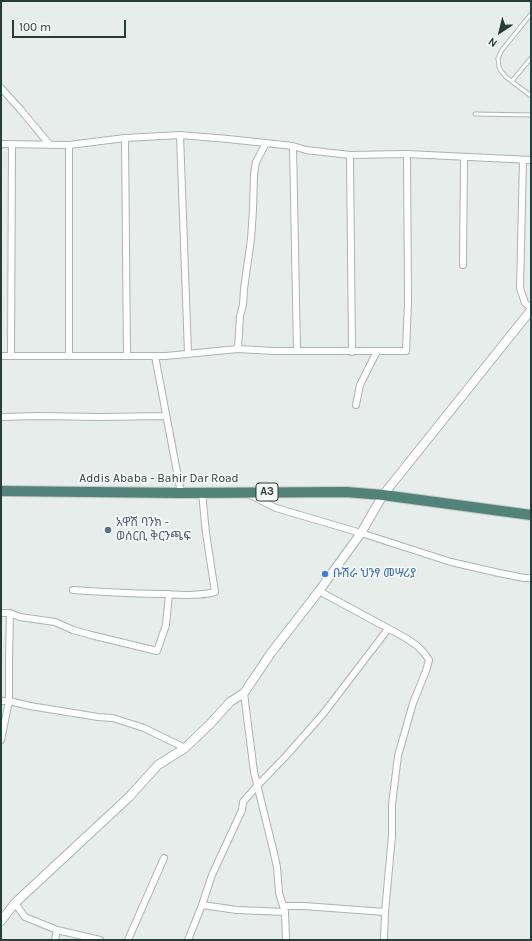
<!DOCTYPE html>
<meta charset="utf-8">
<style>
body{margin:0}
#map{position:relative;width:532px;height:941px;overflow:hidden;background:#e6edea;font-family:Karla,sans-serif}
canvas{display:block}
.frame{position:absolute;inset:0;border:2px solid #273d38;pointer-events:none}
.north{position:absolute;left:480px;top:12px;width:40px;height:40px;-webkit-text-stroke:3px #f6faf8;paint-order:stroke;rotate:215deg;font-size:11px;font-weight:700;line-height:16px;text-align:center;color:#273d38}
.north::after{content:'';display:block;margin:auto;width:14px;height:18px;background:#273d38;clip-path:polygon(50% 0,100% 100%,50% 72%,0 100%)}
.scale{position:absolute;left:12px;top:20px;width:114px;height:18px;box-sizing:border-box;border:2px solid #273d38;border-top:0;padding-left:5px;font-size:12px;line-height:14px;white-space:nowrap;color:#273d38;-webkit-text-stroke:3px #f6faf8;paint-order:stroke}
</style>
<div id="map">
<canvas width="532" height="941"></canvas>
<div class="frame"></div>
<div class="north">N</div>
<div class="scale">100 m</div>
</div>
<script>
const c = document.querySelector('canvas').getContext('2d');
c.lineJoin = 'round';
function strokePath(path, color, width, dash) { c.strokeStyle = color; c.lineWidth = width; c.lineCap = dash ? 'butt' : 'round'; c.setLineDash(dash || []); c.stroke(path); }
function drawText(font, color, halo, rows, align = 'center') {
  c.font = font + ' Karla,"Noto Sans Ethiopic",sans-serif'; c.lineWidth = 3.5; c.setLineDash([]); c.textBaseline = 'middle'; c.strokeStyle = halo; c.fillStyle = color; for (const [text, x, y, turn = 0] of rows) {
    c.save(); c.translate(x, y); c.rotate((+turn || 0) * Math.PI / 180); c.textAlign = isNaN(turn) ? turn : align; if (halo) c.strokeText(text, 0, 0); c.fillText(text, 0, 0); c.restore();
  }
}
const service = new Path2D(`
 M531 14 502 50 498 58 499 67 501 71 506 77 531 96
 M512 81 531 58
 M475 114 531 115`);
const minor = new Path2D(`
 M1 88 20 109 50 145
 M180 135 188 353
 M125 138 127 356
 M1 144 69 145 125 138 180 135 228 139 293 146 306 150 350 155 407 154 531 160
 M69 145V356
 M293 146 297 351
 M350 155 352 352
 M523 160 520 288 525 303 531 308
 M463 265 464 157
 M238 349 240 316 243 305 244 289 251 239 253 210 254 174 256 162 266 143
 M1 356H166L238 349 274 351H406L408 302 407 154
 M11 356 12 144
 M155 356 181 493
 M356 405 360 385 377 351
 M1 417 38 416 100 417 166 416
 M250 495 276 508 361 533 451 562 499 573 524 578H531
 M73 590C104 592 135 594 166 594 182 595 199 596 215 592L206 533 202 493
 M319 591 404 637C415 644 422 648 429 660L426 671 413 703 398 756 392 804V836L385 912 384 940
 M1 613H10L9 660V701L1 740
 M10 613 20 617 55 622 73 630 91 635 157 651 166 625 169 594
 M1 701H9L30 706 98 717 113 718 144 728 185 748
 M15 903 25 917 57 930 100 940
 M202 905 237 910 285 912 279 893 277 867 272 845 266 821 254 772 244 693
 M283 906H304L385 912
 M285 912 286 940
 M55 940 57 930
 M128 940 164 858
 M188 940 202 905 212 875 242 810 243 802 257 786 286 756 323 714 388 629`);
const tertiary = new Path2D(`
 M1 921 15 903 129 797 158 765 185 748 210 724 230 702 244 693 271 653 319 591 361 533 383 495 531 310`);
const trunk = new Path2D(`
 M1 491 181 493 346 492 383 495 531 515`);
const markers = [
 [108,530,4,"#5c6f8a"],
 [325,574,4,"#3f7fe0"]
];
const shields = [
 [267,492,22]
];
const shieldNames = [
 ["A3",267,492]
];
const streetNames = [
 ["Addis Ababa - Bahir Dar Road",159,479]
];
const serviceNames = [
 ["አዋሽ ባንክ -",116,523],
 ["ወሰርቢ ቅርንጫፍ",116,537]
];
const shopNames = [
 ["ቡሽራ ህንፃ መሣሪያ",333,574]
];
strokePath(service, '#a9b5b1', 5);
strokePath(minor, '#a9b5b1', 8);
strokePath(tertiary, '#a9b5b1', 10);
strokePath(trunk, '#c3c9c7', 12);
strokePath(service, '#fff', 3);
strokePath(minor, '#fff', 6);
strokePath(tertiary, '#fff', 8);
strokePath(trunk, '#538278', 10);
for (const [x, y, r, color] of markers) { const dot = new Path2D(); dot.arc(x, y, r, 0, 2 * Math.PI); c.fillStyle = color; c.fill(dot); strokePath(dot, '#f6faf8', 1.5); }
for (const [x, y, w] of shields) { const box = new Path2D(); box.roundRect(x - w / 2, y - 9, w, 18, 3); c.fillStyle = '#f6faf8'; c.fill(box); strokePath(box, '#273d38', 1); }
drawText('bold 11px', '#273d38', null, shieldNames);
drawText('12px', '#273d38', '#f6faf8', streetNames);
drawText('12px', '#4e5e75', '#f6faf8', serviceNames, 'left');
drawText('12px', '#366cbe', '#f6faf8', shopNames, 'left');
</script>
